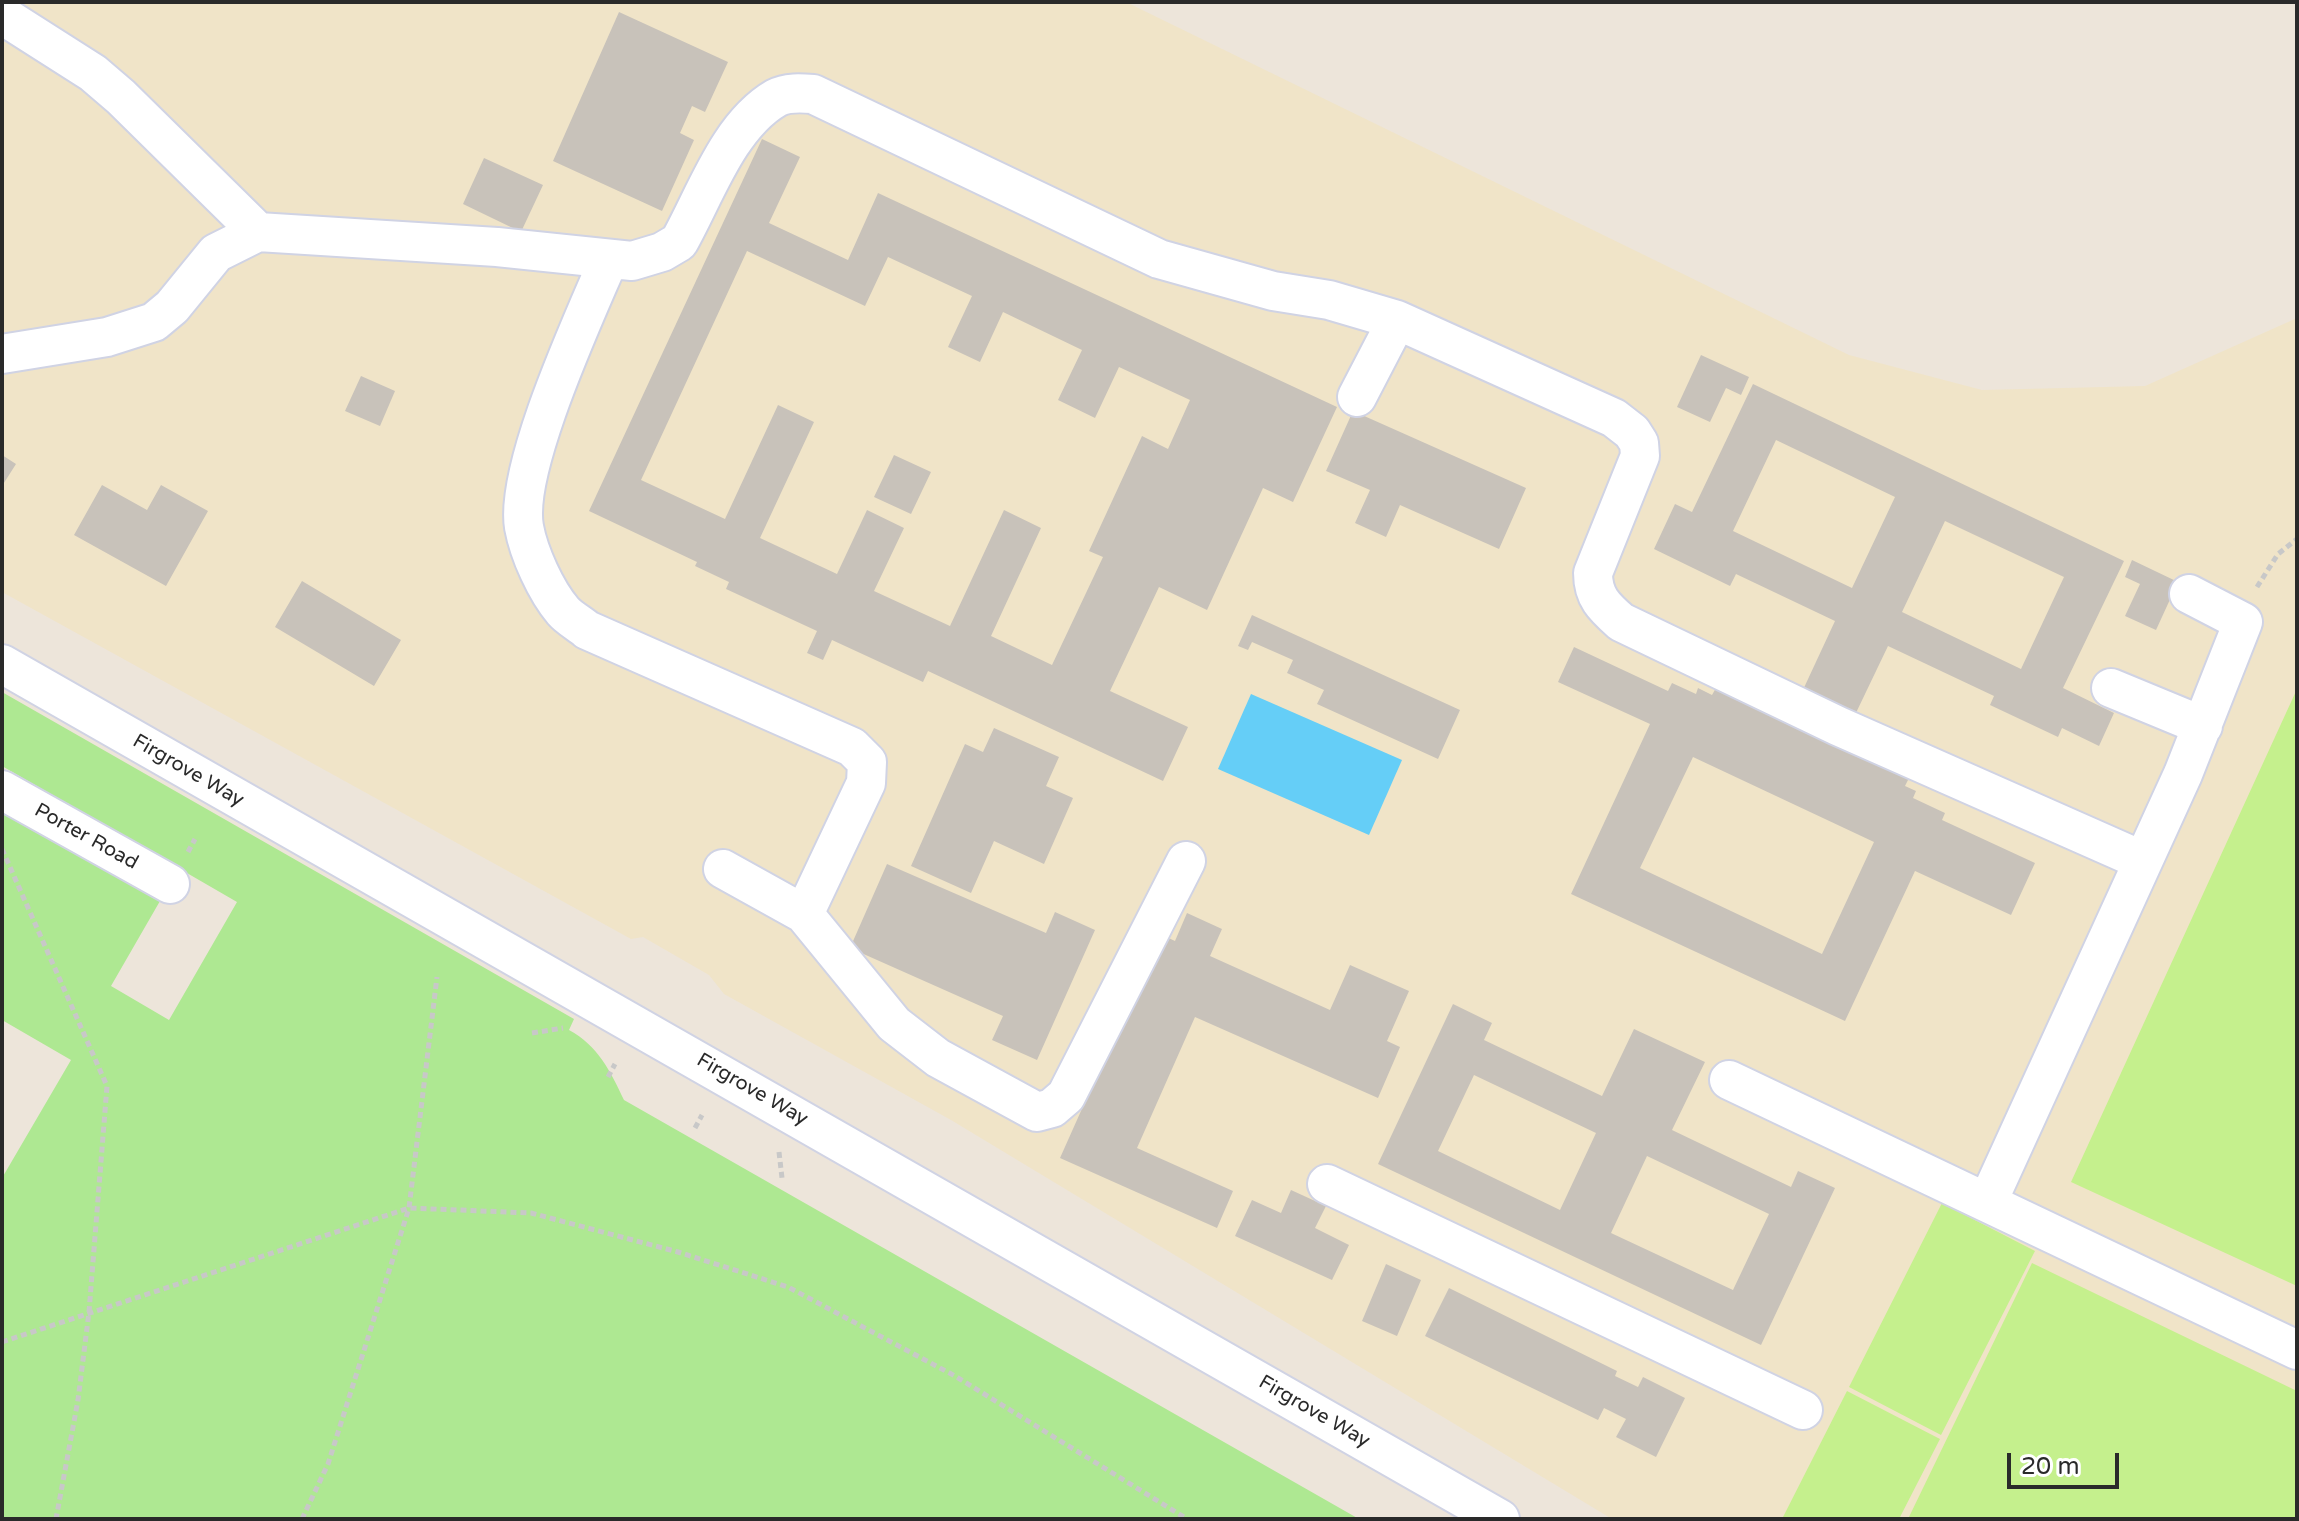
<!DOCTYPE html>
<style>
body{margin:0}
#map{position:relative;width:2299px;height:1521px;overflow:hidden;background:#ede5da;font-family:"Varela Round",sans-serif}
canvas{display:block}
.frame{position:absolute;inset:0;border:4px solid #2a2a2a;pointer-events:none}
.scale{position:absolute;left:2007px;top:1453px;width:112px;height:36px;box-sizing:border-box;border:4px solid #2a2a2a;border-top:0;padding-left:10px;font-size:24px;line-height:28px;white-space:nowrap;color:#2a2a2a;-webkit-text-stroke:6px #fff;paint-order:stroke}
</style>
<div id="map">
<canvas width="2299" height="1521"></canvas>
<div class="frame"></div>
<div class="scale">20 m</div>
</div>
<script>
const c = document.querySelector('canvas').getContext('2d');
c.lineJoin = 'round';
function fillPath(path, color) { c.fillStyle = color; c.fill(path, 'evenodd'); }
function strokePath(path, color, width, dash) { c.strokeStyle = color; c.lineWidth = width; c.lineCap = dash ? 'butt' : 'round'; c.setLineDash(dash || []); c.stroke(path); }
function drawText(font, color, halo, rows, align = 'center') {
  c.font = font + ' "Varela Round",sans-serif'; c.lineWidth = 7; c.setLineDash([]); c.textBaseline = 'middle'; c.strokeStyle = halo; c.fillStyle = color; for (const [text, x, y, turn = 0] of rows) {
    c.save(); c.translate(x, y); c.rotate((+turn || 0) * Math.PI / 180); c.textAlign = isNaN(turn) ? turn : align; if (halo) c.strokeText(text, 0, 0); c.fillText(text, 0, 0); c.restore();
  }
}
const education = new Path2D(`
 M2 2H1126L1849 355 1982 390 2145 386 2297 318V1519H1612L951 1120 724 994 709 975 643 937 631 939 2 592Z`);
const green = new Path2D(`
 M2 692 574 1019 569 1030C598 1046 610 1070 624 1100L1359 1519H2V1178L71 1060 2 1020V813L160 901 111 986 169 1020 237 902 2 766Z`);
const pitch = new Path2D(`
 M2297 689V1286L2071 1182Z
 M1942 1203 2035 1251 1941 1435 1849 1387Z
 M2032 1263 2297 1391V1519H1908Z
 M1847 1391 1940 1439 1899 1519H1782Z`);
const water = new Path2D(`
 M1251 694 1402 760 1369 835 1218 769Z`);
const building = new Path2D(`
 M619 12 728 62 705 112 692 106 680 133 694 140 662 211 553 161Z
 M762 139 800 157 769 223 848 260 878 193 1337 407 1293 502 1263 488 1207 610 1159 587 1110 691 1188 727 1163 781 928 671 923 682 832 640 823 660 807 653 817 631 726 589 729 582 695 566 697 562 589 511ZM747 251 865 306 888 257 972 296 948 347 980 362 1003 312 1082 350 1058 400 1095 418 1119 367 1190 400 1168 449 1142 436 1089 551 1103 557 1052 665 991 636 1041 528 1004 510 950 626 874 591 904 528 867 510 837 574 760 538 814 422 778 405 725 519 641 480Z
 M484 158 543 185 521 232 463 204Z
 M1701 355 1749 377 1741 395 1726 388 1710 422 1677 407Z
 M361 376 395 391 380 426 345 411Z
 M1753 384 2124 561 2063 688 2114 713 2099 746 2062 728 2058 737 1990 705 1994 696 1888 646 1854 717 1802 692 1835 621 1736 574 1730 586 1654 549 1675 504 1692 512ZM1776 440 1895 497 1852 588 1733 531ZM1945 521 2064 577 2021 669 1902 612Z
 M1353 411 1526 488 1499 549 1400 505 1386 537 1355 523 1370 490 1326 471Z
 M2 455 16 464 2 486Z
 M894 455 931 472 911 514 874 497Z
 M102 485 147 510 161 485 208 511 166 586 74 535Z
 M2132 560 2178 582 2156 630 2125 616 2140 584 2125 577Z
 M302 581 401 640 374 686 275 627Z
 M1252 615 1460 710 1438 759 1317 704 1324 690 1287 673 1293 660 1252 642 1248 650 1238 646Z
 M1574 647 1668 691 1672 683 1696 694 1698 688 1712 695 1716 688 1909 778 1905 786 1916 791 1913 798 1945 813 1942 820 2035 863 2011 915 1915 871 1845 1021 1571 894 1650 724 1558 682ZM1693 757 1874 842 1822 954 1640 868Z
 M994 728 1059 757 1046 786 1073 798 1044 864 994 841 971 893 911 866 965 744 983 752Z
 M887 864 1046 933 1055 912 1095 930 1037 1060 992 1040 1003 1016 850 948Z
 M1187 913 1222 929 1210 956 1330 1010 1350 965 1409 991 1387 1041 1400 1047 1378 1098 1195 1017 1137 1148 1233 1191 1217 1228 1060 1158 1160 934 1175 941Z
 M1453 1004 1492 1023 1484 1040 1602 1096 1634 1029 1705 1062 1672 1130 1791 1187 1798 1171 1835 1188 1761 1345 1378 1164ZM1474 1075 1596 1133 1560 1210 1438 1151ZM1647 1156 1769 1214 1733 1290 1611 1233Z
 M1291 1190 1326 1206 1315 1228 1349 1245 1332 1280 1235 1236 1252 1200 1281 1213Z
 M1386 1264 1421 1280 1397 1336 1362 1321Z
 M1449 1288 1617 1371 1615 1376 1638 1387 1643 1377 1685 1398 1656 1457 1616 1437 1626 1419 1604 1408 1598 1420 1425 1336Z`);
const path = new Path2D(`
 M2257 587 2278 554 2297 539
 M2 849 107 1086 89 1312 78 1400 56 1519
 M188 852 195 839
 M532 1033 563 1028
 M608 1077 615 1064
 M695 1128 702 1115
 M779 1152 782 1178
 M2 1342 409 1208 531 1213 678 1252 788 1287 955 1376 1187 1519
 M302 1519 328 1464 409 1208 437 977`);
const minor = new Path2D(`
 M2 15 93 73 121 97 258 232
 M609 259C584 318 514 468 524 527 529 554 546 591 563 611 569 618 580 624 587 630L852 747 867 762 866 783 804 914 723 869
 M1397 320 1614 418 1632 432 1639 443 1640 456 1593 573C1593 597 1604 607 1621 622L1838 726 2141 860
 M2 354 107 337 154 322 172 307 216 253 258 232 497 247 632 261 662 252 679 242C705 196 728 126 776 98 787 92 801 93 813 94L1159 259 1273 291 1329 300 1397 320 1357 397
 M2 664 1500 1519
 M2111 688 2203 726
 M2 790 170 884
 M804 914 894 1024 938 1058 1037 1112 1052 1108 1066 1096 1186 861
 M1729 1080 2297 1350
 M1327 1184 1803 1410
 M1988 1201 2183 774 2243 622 2189 594`);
const streetNames = [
 ["Firgrove Way",188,771,30],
 ["Porter Road",86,837,29],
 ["Firgrove Way",752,1090,30],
 ["Firgrove Way",1314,1412,30]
];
fillPath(education, '#f0e4c8');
fillPath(green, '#aee892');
fillPath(pitch, '#c5f08d');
fillPath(water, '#65cef7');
fillPath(building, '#c8c2ba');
strokePath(minor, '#d0d3e4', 42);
strokePath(path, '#c8c8c8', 5, [6, 4]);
strokePath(minor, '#fff', 38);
drawText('20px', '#2a2a2a', '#fff', streetNames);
</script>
